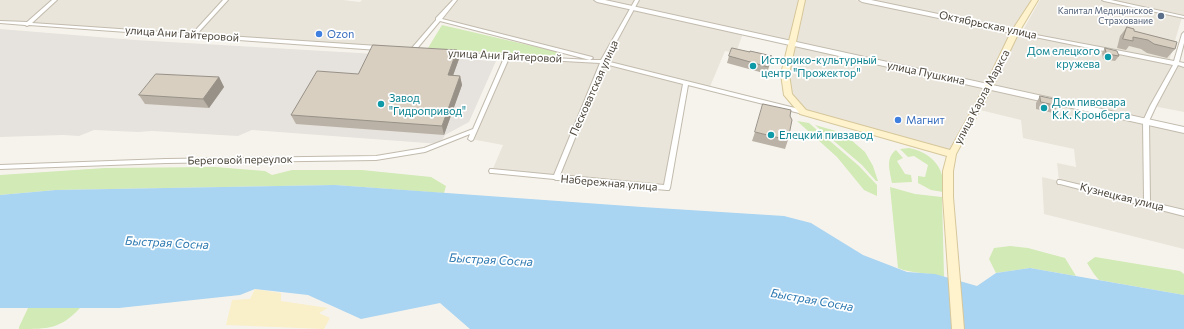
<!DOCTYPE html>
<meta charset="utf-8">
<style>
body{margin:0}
canvas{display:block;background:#f6f3ec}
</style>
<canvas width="1184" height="329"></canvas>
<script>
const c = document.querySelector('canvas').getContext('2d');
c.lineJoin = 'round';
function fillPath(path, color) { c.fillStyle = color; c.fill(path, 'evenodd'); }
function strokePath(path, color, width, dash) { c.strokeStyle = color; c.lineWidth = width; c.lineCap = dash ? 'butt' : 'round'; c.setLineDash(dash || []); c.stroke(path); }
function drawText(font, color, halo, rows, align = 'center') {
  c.font = font + ' Commissioner,sans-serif'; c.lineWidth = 3.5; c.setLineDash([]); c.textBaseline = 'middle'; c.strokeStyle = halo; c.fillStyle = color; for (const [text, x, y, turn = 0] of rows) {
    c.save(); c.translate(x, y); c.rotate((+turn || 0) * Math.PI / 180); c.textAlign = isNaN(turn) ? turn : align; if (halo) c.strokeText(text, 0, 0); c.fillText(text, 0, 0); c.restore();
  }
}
const residential = new Path2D(`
 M0 0H343L360 2 362 0H855L1010 34 992 79 1015 32 1184 65V112L1153 106 1146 121 1184 130V249L1044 214 1042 177 1059 181 1057 163 1076 167 1074 149 1023 138 1021 120 976 109 952 154 803 112 788 95 785 74 791 43 743 33 736 53 725 51 709 89 686 83 667 188 492 171 503 145 471 139 507 56 600 61 438 19 413 50 0 22Z
 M872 0H1034L1013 29Z
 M1040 0H1099L1182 17 1169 61 1022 32Z
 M1113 0H1184V15Z`);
const industrial = new Path2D(`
 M0 29 135 40 496 61 469 122 445 135 440 144 252 130 238 136 152 131 138 132 94 130 79 136 63 135 0 137Z`);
const green = new Path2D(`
 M442 25 558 52 556 57 428 48Z
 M797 121 809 123 859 166 877 185V196L864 190 837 157Z
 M815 125 843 133 865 152 873 166 878 181H876L862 165Z
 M909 148C932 153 946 168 943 192L931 190 918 183V176L925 177 928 165 914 156 908 157 900 149Z
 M896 150 903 158 897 161 905 174 911 175 912 182 892 183C890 171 885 158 896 150Z
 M215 167 265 171 272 175 292 170H362L431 177 446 186 444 193 335 185 56 190 0 195V175L105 168Z
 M890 187 915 194 942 197 944 277C929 272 913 274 898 268Z
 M1010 246 1028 248 1065 258 1076 276 1030 268 996 273 989 259 994 248Z
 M1095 257 1180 271 1184 274V295L1099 280 1094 274 1087 263Z
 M28 308H80C60 329 49 329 19 329V327Z`);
const sand = new Path2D(`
 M255 289 281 293V301L328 308 319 313 330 318 324 329 226 325 232 300 250 299Z`);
const water = new Path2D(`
 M335 185 642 207 784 216 811 223 863 255 907 272 935 274 977 286 996 273 1030 268 1184 295V329H470L440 303 361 319 308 295 255 289 240 295 119 308H0V195L56 190Z`);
const minor = new Path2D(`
 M52 0H57L32 23 192 34 223 0H228L197 34 378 46 381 48 378 50 29 25 27 26 25 25 0 23V21L27 22Z
 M453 0H457L442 19 592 57 593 58 590 60H601L635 0H639L606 61 803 110 806 112 803 114 688 85 670 188 669 190H667L558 180H556L554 179 492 173H490L489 171 490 169H492L554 175 600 63 509 58 473 140 471 141 468 139 470 134 425 152 376 160 166 163 0 169V165L166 159 376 156 424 148 473 129 504 58 451 55 448 53 449 52 590 60 440 21 415 51H411V49L436 20V18ZM605 64 683 84 664 185 560 175Z
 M1102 0H1111L1184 16V18L1104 1Z
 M1013 31H1015L1174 61 1182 34 1184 32V43L1179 62 1184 63V67L1178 65 1156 106 1149 121 1150 202 1184 210V216L1060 184H1058L1057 182 1058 180H1060L1144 200 1143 121 1150 106 1173 65 1015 33 1013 32Z`);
const tertiary = new Path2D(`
 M594 0H605L1184 127V133L597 2Z
 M859 0H871L1015 30 1018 32 1015 34 862 2Z`);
const secondary = new Path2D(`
 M799 0H805L789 74 792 94 806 110 950 150 985 86 1011 32 1032 0H1038L1019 32 993 86 956 154 953 171V197L964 329H952L943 197V171L947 156 800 114 784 95 781 74Z`);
const wall = new Path2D(`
 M1127 27 1134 31 1175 49 1167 58 1147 53 1141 49 1129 46 1126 50 1117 48 1120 36Z
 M1105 48 1119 56 1115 61 1103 59 1102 53Z
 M750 52 772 56 767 74 727 63 729 56Z
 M459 59 453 75 460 76 462 85 444 135 296 124 291 115 358 74Z
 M219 77 224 87 209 108 145 104 139 95Z
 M1040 96 1058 106 1053 113 1036 109V103Z
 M755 132 788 140 785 149 752 141Z`);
const shadedWall = new Path2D(`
 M457 50 459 59 450 84 448 75Z
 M460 76 462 85 444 135 442 126Z
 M219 77 224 87 209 108 203 99Z`);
const building = new Path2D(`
 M1127 27 1134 29V31L1177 42 1175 49 1154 44 1148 40 1133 37V41L1123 39Z
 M373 45 457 50 448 75 460 76 442 126 291 115 317 71 358 74Z
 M732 48 750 52V51L772 56 768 67 729 56Z
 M1105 48 1117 51 1119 56 1107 54Z
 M156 74 219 77 203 99 139 95Z
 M1040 96 1058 100V106L1041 102Z
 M763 104 791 110 790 116 792 120 788 140 755 132Z`);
const markers = [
 [1161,16,4,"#5c6f8a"],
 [319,34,4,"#3f7fe0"],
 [1108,57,4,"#0f9aa8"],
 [753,66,4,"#0f9aa8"],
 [381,104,4,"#0f9aa8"],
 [1044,108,4,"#0f9aa8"],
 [898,120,4,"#3f7fe0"],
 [771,135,4,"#0f9aa8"]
];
const farServicenames = [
 ["Капитал Медицинское",1153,11],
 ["Страхование",1153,21]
];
const streetNames = [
 ["Октябрьская улица",988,25,12],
 ["улица Ани Гайтеровой",182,34,4],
 ["улица Ани Гайтеровой",505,56,3],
 ["улица Пушкина",926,73,12],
 ["Песковатская улица",594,88,-66],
 ["улица Карла Маркса",982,97,-62],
 ["Береговой переулок",240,160,-1],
 ["Набережная улица",609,183,5],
 ["Кузнецкая улица",1122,197,14]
];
const shopNames = [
 ["Ozon",327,34],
 ["Магнит",906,120]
];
const cultureNames = [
 ["Дом елецкого",1100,51,"right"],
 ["кружева",1100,64,"right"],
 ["Историко-культурный",761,60],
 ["центр \"Прожектор\"",761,73],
 ["Завод",389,98],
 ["\"Гидропривод\"",389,111],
 ["Дом пивовара",1052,102],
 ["К.К. Кронберга",1052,115],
 ["Елецкий пивзавод",779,135]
];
const waterNames = [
 ["Быстрая Сосна",167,243,3],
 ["Быстрая Сосна",491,260,3],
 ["Быстрая Сосна",812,300,10]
];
fillPath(residential, '#eae5da');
fillPath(industrial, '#e6e2dd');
fillPath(green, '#d2eab5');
fillPath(sand, '#f9efc9');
fillPath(water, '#a9d4f2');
strokePath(minor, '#c2bbae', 2);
strokePath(tertiary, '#c2bbae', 2);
strokePath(secondary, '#d6c79b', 2);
fillPath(minor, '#fff');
fillPath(tertiary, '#fff');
fillPath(secondary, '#fff3cd');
fillPath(wall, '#bab2a6');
fillPath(shadedWall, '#979187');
fillPath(building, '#d8cfc1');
strokePath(building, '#979187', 1);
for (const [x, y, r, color] of markers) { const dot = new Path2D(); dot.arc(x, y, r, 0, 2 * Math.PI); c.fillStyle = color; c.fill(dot); strokePath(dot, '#fff', 1.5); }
drawText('9px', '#4e5e75', '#fff', farServicenames, 'right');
drawText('11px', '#4b4439', '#fff', streetNames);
drawText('11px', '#366cbe', '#fff', shopNames, 'left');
drawText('11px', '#0d838f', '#fff', cultureNames, 'left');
drawText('italic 12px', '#2e7ab2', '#fff', waterNames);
</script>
